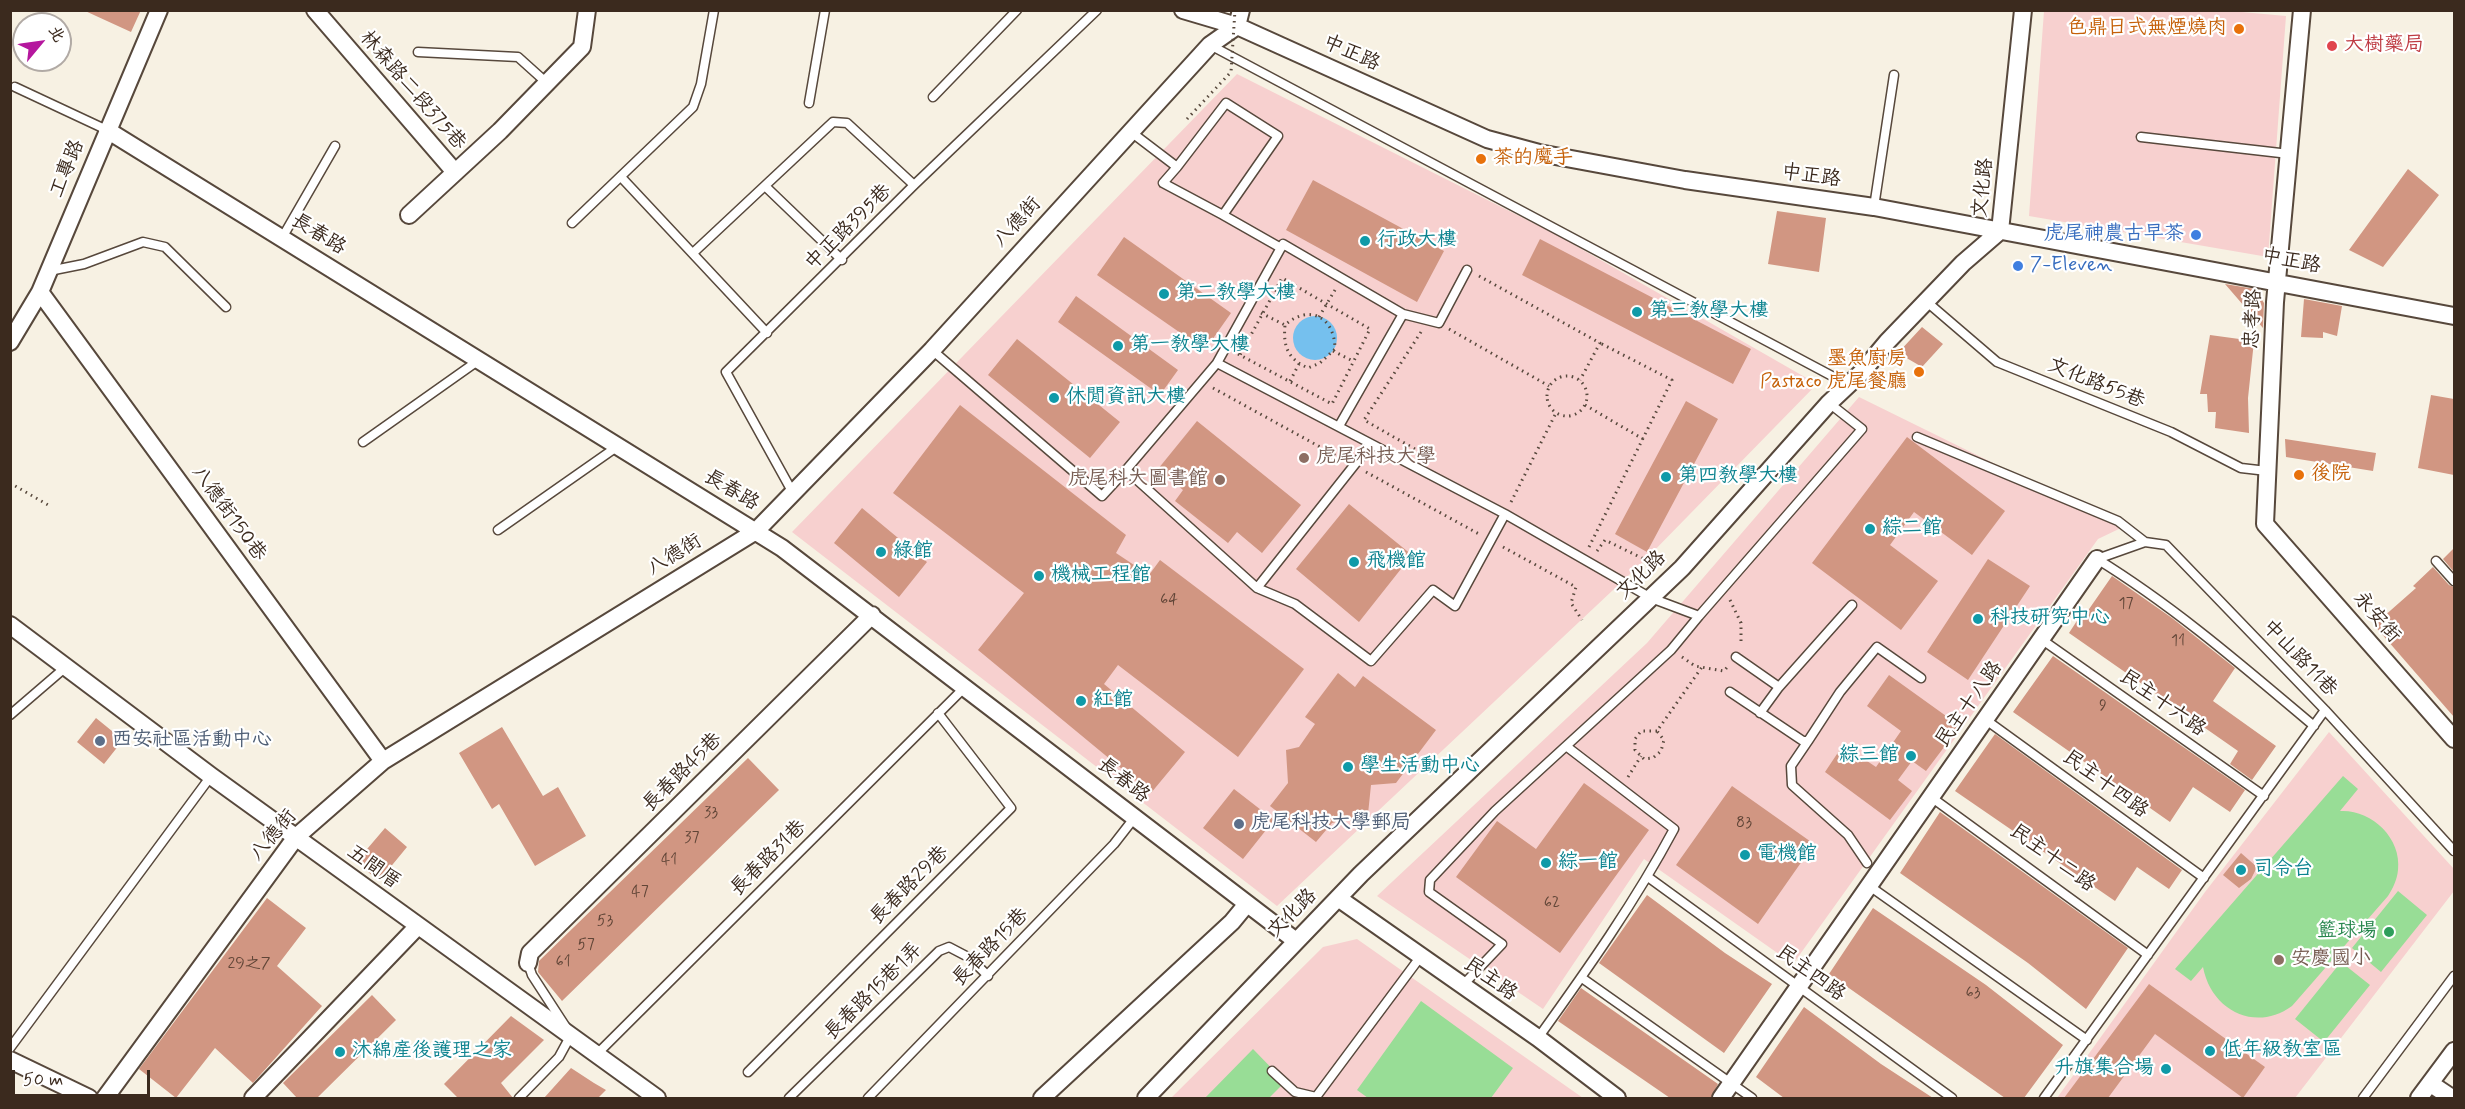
<!DOCTYPE html>
<meta charset="utf-8">
<style>
body{margin:0}
#map{position:relative;width:2465px;height:1109px;overflow:hidden;background:#f7f1e3;font-family:Mynerve,"LXGW WenKai TC",sans-serif}
canvas{display:block}
.frame{position:absolute;inset:0;border:12px solid #3b2a1e;pointer-events:none}
.north{position:absolute;left:12px;top:12px;width:60px;height:60px;box-sizing:border-box;background:#fff;border:2px solid #b1aaa5;border-radius:50%;rotate:61deg;font-size:16px;font-weight:700;line-height:24px;text-align:center;color:#3b2a1e}
.north::after{content:'';display:block;margin:auto;width:21px;height:27px;background:#b5179e;clip-path:polygon(50% 0,100% 100%,50% 72%,0 100%)}
.scale{position:absolute;left:12px;top:1070px;width:138px;height:27px;box-sizing:border-box;border:3px solid #3b2a1e;border-top:0;padding-left:8px;font-size:18px;line-height:21px;white-space:nowrap;color:#3b2a1e;-webkit-text-stroke:4px #fff;paint-order:stroke}
</style>
<div id="map">
<canvas width="2465" height="1109"></canvas>
<div class="frame"></div>
<div class="north">北</div>
<div class="scale">50 m</div>
</div>
<script>
const c = document.querySelector('canvas').getContext('2d');
c.lineJoin = 'round';
function fillPath(path, color) { c.fillStyle = color; c.fill(path, 'evenodd'); }
function strokePath(path, color, width, dash) { c.strokeStyle = color; c.lineWidth = width; c.lineCap = dash ? 'butt' : 'round'; c.setLineDash(dash || []); c.stroke(path); }
function drawText(font, color, halo, rows, align = 'center') {
  c.font = font + ' Mynerve,"LXGW WenKai TC",sans-serif'; c.lineWidth = 4.5; c.setLineDash([]); c.textBaseline = 'middle'; c.strokeStyle = halo; c.fillStyle = color; for (const [text, x, y, turn = 0] of rows) {
    c.save(); c.translate(x, y); c.rotate((+turn || 0) * Math.PI / 180); c.textAlign = isNaN(turn) ? turn : align; if (halo) c.strokeText(text, 0, 0); c.fillText(text, 0, 0); c.restore();
  }
}
const built = new Path2D(`
 M2220 10 2286 16 2268 257 2029 216 2044 11Z
 M1237 74 1557 235 1817 384 1646 559 1277 906 792 532Z
 M1859 397 2123 527 2098 539 1793 964 1644 859 1543 1009 1377 896 1647 643Z
 M2329 732 2454 869V891L2295 1098H2057L2205 892Z
 M1357 939 1583 1098H1171L1323 947Z`);
const green = new Path2D(`
 M2343 776 2358 789 2340 811C2370 809 2402 837 2398 870 2397 880 2393 888 2388 896L2292 1006C2255 1033 2211 1010 2203 967L2191 981 2175 969Z
 M2398 891 2427 915 2381 972 2352 948Z
 M2341 962 2370 985 2324 1042 2295 1019Z
 M1421 1001 1513 1068 1491 1098H1368L1357 1090Z
 M1253 1049 1285 1082 1269 1098H1205Z`);
const water = new Path2D(`
 M1293 338a22 22 0 1 1 44 0a22 22 0 1 1-44 0Z`);
const building = new Path2D(`
 M83 10H141L131 32Z
 M2408 169 2439 195 2383 267 2349 250Z
 M1313 180 1444 251 1417 302 1286 230Z
 M1777 211 1826 218 1819 272 1768 264Z
 M1124 237 1231 313 1205 350 1097 275Z
 M1540 239 1751 349 1733 384 1522 275Z
 M2225 284 2255 289 2264 303 2263 328Z
 M1076 296 1178 370 1160 395 1058 322Z
 M2304 299 2342 306 2337 336 2323 332V338L2301 337Z
 M1922 327 1943 344 1922 367 1898 353Z
 M2210 335 2254 341 2248 398 2249 433 2215 428 2216 412H2208L2207 394H2200Z
 M1017 339 1120 422 1090 458 988 375Z
 M2431 395 2454 399V475L2418 468Z
 M1686 401 1718 419 1647 552 1615 534Z
 M960 405 1126 535 1116 553 1149 575 1160 560 1304 669 1238 757 1118 665 1104 684 1185 752 1151 793 978 650 1024 593 893 493Z
 M1197 421 1301 505 1262 553 1237 532 1228 543 1175 501 1183 490 1158 469Z
 M1907 437 2005 511 1972 555 1914 512 1890 545 1938 581 1901 630 1812 563Z
 M2285 439 2376 453 2373 471 2286 457Z
 M1349 504 1412 555 1359 622 1296 569Z
 M862 508 927 562 899 597 834 543Z
 M2454 548V572L2443 559Z
 M1988 559 2030 586 1968 680 1927 652Z
 M2433 567 2449 585 2454 587V717L2374 625 2416 588 2413 586Z
 M2112 576 2172 618 2235 668 2213 701 2276 746 2252 780 2230 764 2238 751 2069 633 2084 610 2087 612Z
 M2053 656 2245 790 2230 812 2193 787 2170 822 2013 712Z
 M1338 673 1355 687 1363 676 1436 730 1396 783 1371 785 1368 814 1332 823 1316 842 1270 806 1288 783 1286 750 1299 747 1315 724 1305 717Z
 M1889 675 1960 726 1926 771 1912 761 1898 780 1912 791 1890 820 1825 772 1843 745 1876 767 1901 731 1867 706Z
 M96 718 123 740 104 764 77 742Z
 M502 727 543 796 558 787 586 836 535 866 499 804 492 809 459 753Z
 M1995 734 2182 870 2169 889 2137 867 2115 901 1955 791Z
 M748 758 779 790 562 1001 538 972 539 961Z
 M1584 783 1649 830 1560 953 1456 877 1497 821 1536 849Z
 M1732 786 1814 844 1758 924 1676 865Z
 M1234 789 1274 820 1243 859 1203 828Z
 M1940 812 2128 948 2086 1009 2028 963 1900 873Z
 M385 828 407 847 379 881 356 862Z
 M2241 853 2257 867 2251 879 2239 888 2223 875Z
 M1647 895 1725 953 1772 984 1724 1053 1599 963Z
 M267 898 306 928 277 966 322 1006 253 1083 215 1048 176 1098 139 1069Z
 M1873 908 1986 985 2063 1045 2024 1098H2005L1829 974Z
 M2149 984 2265 1067 2243 1098 2155 1034 2108 1098H2064Z
 M1581 988 1718 1084 1711 1098H1670L1558 1021Z
 M372 995 396 1020 317 1098H297L283 1083Z
 M1804 1007 1881 1064 1933 1098H1784L1756 1077Z
 M511 1016 544 1040 501 1083 513 1098H458L444 1084Z
 M571 1068 594 1083 606 1090 598 1098H544Z`);
const path = new Path2D(`
 M1479 276 1600 343 1580 380
 M1261 313 1285 325C1310 303 1335 318 1335 349L1320 363 1308 368C1288 359 1283 347 1285 325
 M1319 317 1335 290
 M1449 329 1549 386
 M1421 332 1364 420 1434 460
 M1333 351 1353 361
 M1238 354 1332 404 1370 329 1282 278 1240 355
 M1547 396a20 20 0 1 1 40 0a20 20 0 1 1-40 0Z
 M1290 381 1299 364
 M1213 388 1342 459
 M1585 405 1643 439
 M1366 472 1479 534
 M10 483 50 506
 M1511 502 1556 413
 M1503 547 1576 587 1571 603 1582 620
 M1589 547 1672 380 1600 343
 M1597 551 1605 540 1648 561
 M1730 600 1741 623V645
 M1682 657 1695 666 1724 671 1729 665
 M1657 731H1641L1635 739V750L1644 759 1653 758 1661 751 1664 740 1657 731 1702 667
 M1628 777 1641 756`);
const lane = new Path2D(`
 M1210 45 1847 384
 M418 52 518 57 548 84
 M15 87 107 130
 M933 97 1017 10
 M809 103 825 10
 M1131 132 1177 167 1226 103 1278 136 1223 215 1281 248
 M2141 137 2289 154
 M1177 167 1163 183 1223 215
 M621 177 767 333
 M766 187 842 260
 M1874 207 1894 75
 M572 223 693 107 701 84 714 10
 M282 238 335 146
 M693 253 833 122 847 123 914 185
 M49 271 84 264 143 242 165 247 226 307
 M1927 302 1997 362 2171 432 2241 468 2267 471
 M1403 314 1439 323 1467 270
 M932 350 1102 496 1126 470
 M1217 363 1126 470 1257 588 1295 604 1371 661 1433 590 1455 606 1505 514
 M1339 426 1403 314 1283 244 1217 363 1505 514 1651 598 1699 616 1862 429 1829 403
 M1917 437 2118 521 2145 542
 M363 442 479 360
 M793 493 726 372 914 185 1097 10
 M498 530 618 446
 M2097 559 2145 542 2166 545 2325 710 2454 851
 M2097 559C2175 607 2244 667 2314 726
 M2436 561 2454 581
 M1257 588 1371 444
 M2041 639 2264 796
 M1736 657 1779 687 1852 605
 M1730 692 1803 741H1808L1840 692 1877 647 1921 678
 M1760 713 1779 687
 M10 715 67 666
 M1986 720 2204 878
 M1808 741 1791 766 1792 785 1848 835 1867 863
 M1931 797 2148 955
 M1648 877 1952 1098
 M1868 885 2087 1040
 M1582 978 1752 1098
 M1462 986 1502 944 1429 892 1430 880 1495 811 1671 650 1699 616
 M1538 1038C1587 970 1635 902 1674 829L1566 746
 M10 1048 211 776
 M596 1055 965 687
 M1272 1071 1295 1092 1316 1097 1421 956
 M748 1072 1011 808 938 713
 M519 1098 559 1057 571 1035 532 975 528 963
 M789 1098 939 951 949 947 970 958 988 976
 M868 1098 1114 844 1135 817
 M2044 1098 2325 710
 M2363 1098 2454 976`);
const street = new Path2D(`
 M315 10 454 171
 M1183 10 1237 26 1487 139 1539 153 1685 180 1874 207 2454 316
 M2302 10 2275 302 2265 524 2454 739
 M107 130 782 548 1296 941
 M409 215 500 131 582 47 587 10
 M40 292 383 761
 M10 342 40 292 159 10
 M10 625 211 776 657 1098
 M1338 898 1538 1038 1617 1098
 M528 963 530 953 872 615
 M10 1060 89 1098
 M2431 1084 2452 1098
 M105 1098 296 837 383 761 756 531 932 350 1210 45 1237 26 1241 10
 M253 1098 417 927
 M1042 1098 1232 922 1246 905
 M1146 1098 1361 874 1682 568 1829 403 1862 372 1887 342 1963 263 2000 231 2023 10
 M1721 1098 2097 559
 M2419 1098 2454 1051`);
const pathBridge = new Path2D(`
 M1187 119 1231 72 1235 10`);
const markers = [
 [2239,29,6,"#e8710a"],
 [2332,46,6,"#e0444e"],
 [1481,159,6,"#e8710a"],
 [2196,235,6,"#3f7fe0"],
 [1365,241,6,"#0f9aa8"],
 [2018,266,6,"#3f7fe0"],
 [1164,294,6,"#0f9aa8"],
 [1637,312,6,"#0f9aa8"],
 [1118,346,6,"#0f9aa8"],
 [1919,372,6,"#e8710a"],
 [1054,398,6,"#0f9aa8"],
 [1304,458,6,"#8d6e63"],
 [2299,475,6,"#e8710a"],
 [1666,477,6,"#0f9aa8"],
 [1220,480,6,"#8d6e63"],
 [1870,529,6,"#0f9aa8"],
 [881,552,6,"#0f9aa8"],
 [1354,562,6,"#0f9aa8"],
 [1039,576,6,"#0f9aa8"],
 [1978,619,6,"#0f9aa8"],
 [1081,701,6,"#0f9aa8"],
 [100,741,6,"#5c6f8a"],
 [1911,756,6,"#0f9aa8"],
 [1348,767,6,"#0f9aa8"],
 [1239,824,6,"#5c6f8a"],
 [1745,855,6,"#0f9aa8"],
 [1546,863,6,"#0f9aa8"],
 [2241,870,6,"#0f9aa8"],
 [2389,932,6,"#2e9e5b"],
 [2279,960,6,"#8d6e63"],
 [2210,1051,6,"#0f9aa8"],
 [340,1052,6,"#0f9aa8"],
 [2166,1069,6,"#0f9aa8"]
];
const numberNames = [
 ["64",1169,601],
 ["17",2126,605],
 ["11",2178,642],
 ["9",2103,707],
 ["33",711,814],
 ["83",1744,824],
 ["37",692,839],
 ["41",669,861],
 ["47",640,893],
 ["62",1552,904],
 ["53",605,922],
 ["57",586,946],
 ["61",563,963],
 ["29之7",249,965],
 ["63",1973,994]
];
const foodNames = [
 ["色鼎日式無煙燒肉",2227,29],
 ["茶的魔手",1493,159,"left"],
 ["墨魚廚房",1907,360],
 ["Pastaco 虎尾餐廳",1907,383],
 ["後院",2311,475,"left"]
];
const healthNames = [
 ["大樹藥局",2344,46]
];
const streetNames = [
 ["中正路",1351,54,24],
 ["林森路二段375巷",412,91,49],
 ["工專路",68,169,-68],
 ["中正路",1811,177,8],
 ["文化路",1984,188,-84],
 ["八德街",1018,223,-48],
 ["中正路395巷",849,228,-45],
 ["長春路",318,235,32],
 ["中正路",2291,262,11],
 ["忠孝路",2254,319,-87],
 ["文化路55巷",2096,384,22],
 ["長春路",731,491,31],
 ["八德街150巷",228,514,54],
 ["八德街",675,556,-32],
 ["文化路",1642,576,-44],
 ["永安街",2376,618,49],
 ["中山路11巷",2299,659,46],
 ["民主十六路",2162,704,35],
 ["民主十八路",1970,705,-55],
 ["長春路45巷",683,773,-45],
 ["長春路",1123,781,38],
 ["民主十四路",2105,785,36],
 ["八德街",274,836,-50],
 ["長春路31巷",769,859,-45],
 ["民主十二路",2052,859,36],
 ["五間厝",373,868,36],
 ["長春路29巷",910,886,-45],
 ["文化路",1293,914,-45],
 ["長春路15巷",991,948,-46],
 ["民主四路",1810,974,36],
 ["民主路",1490,980,35],
 ["長春路15巷1弄",874,992,-45]
];
const shopNames = [
 ["虎尾神農古早茶",2184,235],
 ["7-Eleven",2030,266,"left"]
];
const cultureNames = [
 ["行政大樓",1377,241],
 ["第二教學大樓",1176,294],
 ["第三教學大樓",1649,312],
 ["第一教學大樓",1130,346],
 ["休閒資訊大樓",1066,398],
 ["第四教學大樓",1678,477],
 ["綜二館",1882,529],
 ["綠館",893,552],
 ["飛機館",1366,562],
 ["機械工程館",1051,576],
 ["科技研究中心",1990,619],
 ["紅館",1093,701],
 ["綜三館",1899,756,"right"],
 ["學生活動中心",1360,767],
 ["電機館",1757,855],
 ["綜一館",1558,863],
 ["司令台",2253,870],
 ["低年級教室區",2222,1051],
 ["沐綿產後護理之家",352,1052],
 ["升旗集合場",2154,1069,"right"]
];
const educationNames = [
 ["虎尾科技大學",1316,458],
 ["虎尾科大圖書館",1208,480,"right"],
 ["安慶國小",2291,960]
];
const serviceNames = [
 ["西安社區活動中心",112,741],
 ["虎尾科技大學郵局",1251,824]
];
const leisureNames = [
 ["籃球場",2377,932]
];
fillPath(built, '#f7d0cf');
fillPath(green, '#98dd96');
fillPath(water, '#75c0ee');
fillPath(building, '#d19682');
strokePath(lane, '#57483c', 11);
strokePath(street, '#57483c', 20);
strokePath(path, '#57483c', 3, [1.5, 4.5]);
strokePath(lane, '#fff', 8);
strokePath(street, '#fff', 16);
strokePath(pathBridge, '#57483c', 3, [1.5, 4.5]);
for (const [x, y, r, color] of markers) { const dot = new Path2D(); dot.arc(x, y, r, 0, 2 * Math.PI); c.fillStyle = color; c.fill(dot); strokePath(dot, '#fff', 2); }
drawText('16px', '#604537', null, numberNames);
drawText('20px', '#c56008', '#fff', foodNames, 'right');
drawText('20px', '#be3a42', '#fff', healthNames, 'left');
drawText('20px', '#3b2a1e', '#fff', streetNames);
drawText('20px', '#366cbe', '#fff', shopNames, 'right');
drawText('20px', '#0d838f', '#fff', cultureNames, 'left');
drawText('20px', '#785e54', '#fff', educationNames, 'left');
drawText('20px', '#4e5e75', '#fff', serviceNames, 'left');
drawText('20px', '#27864d', '#fff', leisureNames, 'right');
</script>
